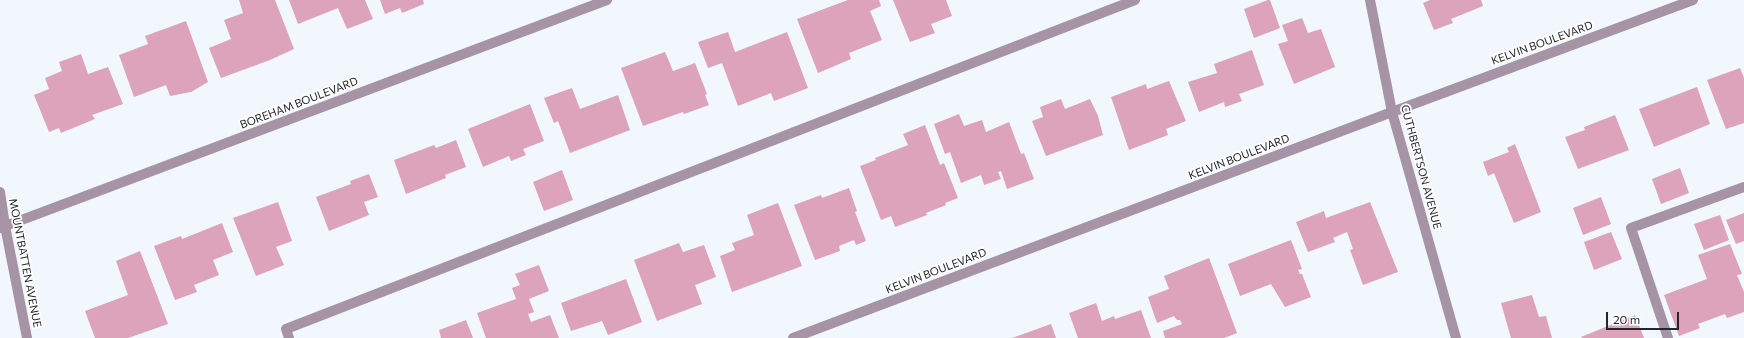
<!DOCTYPE html>
<style>
body{margin:0}
#map{position:relative;width:1744px;height:338px;overflow:hidden;background:#f1f7fc;font-family:Commissioner,sans-serif}
canvas{display:block}
.scale{position:absolute;left:1606px;top:312px;width:73px;height:18px;box-sizing:border-box;border:2px solid #242628;border-top:0;padding-left:5px;font-size:12px;line-height:14px;white-space:nowrap;color:#242628;-webkit-text-stroke:3px #fff;paint-order:stroke}
</style>
<div id="map">
<canvas width="1744" height="338"></canvas>
<div class="scale">20 m</div>
</div>
<script>
const c = document.querySelector('canvas').getContext('2d');
c.lineJoin = 'round';
function fillPath(path, color) { c.fillStyle = color; c.fill(path, 'evenodd'); }
function strokePath(path, color, width, dash) { c.strokeStyle = color; c.lineWidth = width; c.lineCap = dash ? 'butt' : 'round'; c.setLineDash(dash || []); c.stroke(path); }
function drawText(font, color, halo, rows, align = 'center') {
  c.font = font + ' Commissioner,sans-serif'; c.lineWidth = 3.5; c.setLineDash([]); c.textBaseline = 'middle'; c.strokeStyle = halo; c.fillStyle = color; for (const [text, x, y, turn = 0] of rows) {
    c.save(); c.translate(x, y); c.rotate((+turn || 0) * Math.PI / 180); c.textAlign = isNaN(turn) ? turn : align; if (halo) c.strokeText(text, 0, 0); c.fillText(text, 0, 0); c.restore();
  }
}
const building = new Path2D(`
 M239 0H275L294 49 270 60 221 78 209 48 231 39 224 20 243 13Z
 M289 0H365L373 19 347 29 338 8 298 24Z
 M380 0H423L424 4 402 13 400 8 385 14Z
 M848 0H879L881 6 870 11 882 40 849 53 851 59 818 73 797 19Z
 M893 0H946L952 16 931 24 935 33 910 42Z
 M1268 0H1270L1280 28 1254 38 1244 9Z
 M1430 0H1481L1483 6 1451 19 1453 23 1434 30 1423 3Z
 M1302 18 1308 33 1321 29 1335 67 1294 84 1278 44 1288 41 1282 25Z
 M186 21 208 82 191 92 170 96 166 85 134 97 119 55 148 44 145 36Z
 M728 32 735 52 787 32 808 88 774 101 771 93 738 106 722 63 708 68 698 42Z
 M1252 50 1264 85 1239 94 1242 101 1225 107 1224 102 1199 112 1188 82 1217 73 1214 64Z
 M665 52 673 71 695 63 707 94 705 95 709 105 684 114 683 112 643 126 621 68Z
 M81 54 88 74 108 67 123 104 92 115 95 119 61 133 59 128 49 132 34 95 49 89 45 78 62 71 59 62Z
 M1740 68 1744 78V123L1726 129 1707 80Z
 M1169 81 1186 121 1166 129 1168 135 1129 150 1111 97 1146 84 1147 89Z
 M1697 87 1710 124 1654 147 1639 109Z
 M572 88 580 109 618 95 630 130 570 153 558 121 554 123 544 98Z
 M1061 99 1065 109 1090 99 1098 116 1103 135 1046 156 1032 121 1043 117 1040 107Z
 M530 104 544 141 523 149 526 155 511 161 509 156 483 167 468 129Z
 M959 114 964 126 982 120 986 132 1009 122 1021 154 1024 153 1034 179 1007 189 1001 171 998 172 1001 179 984 185 981 175 961 183 950 152 945 154 934 124Z
 M1615 115 1629 150 1578 169 1565 137 1585 130 1584 127Z
 M925 125 940 165 944 163 958 198 945 203 946 205 926 213 927 215 895 227 891 216 881 220 860 166 876 160 875 158 908 145 903 134Z
 M456 140 466 167 445 175 446 178 406 194 394 160 434 145 436 148Z
 M1515 144 1541 212 1514 223 1494 173 1488 176 1483 162 1509 152 1507 148Z
 M1680 168 1689 193 1661 204 1652 179Z
 M562 170 573 200 544 211 533 182Z
 M369 174 378 197 364 202 369 215 329 231 316 197 351 184 350 181Z
 M849 188 857 211 855 212 866 241 856 245 854 240 839 246 840 251 815 260 794 205 821 195 822 198Z
 M1601 197 1611 224 1583 235 1573 208Z
 M278 202 292 241 276 247 284 265 256 276 233 218Z
 M1370 202 1398 272 1363 285 1350 250 1353 249 1347 232 1333 238 1335 242 1308 252 1296 222 1324 211 1326 218Z
 M778 203 802 266 732 292 720 256 735 250 732 243 754 235 747 215Z
 M1744 213V241L1736 244 1726 220Z
 M1720 215 1729 240 1704 250 1694 224Z
 M222 223 233 252 213 260 219 275 194 285 197 292 175 300 154 246 181 236 182 239Z
 M1611 232 1622 259 1594 270 1584 242Z
 M1291 240 1302 269 1298 270 1300 274H1302L1311 297 1285 307 1271 284 1240 296 1228 264Z
 M679 243 683 252 704 245 716 277 695 285 702 304 657 321 634 260Z
 M1730 244 1742 274 1737 275 1744 292V312L1727 318 1725 314 1698 324 1700 328 1679 336 1664 295 1707 279 1698 255Z
 M140 251 168 324 128 338H95L85 311 128 295 116 261Z
 M1209 258 1237 333 1224 338H1165L1163 331 1182 324 1180 320H1177L1174 316 1157 323 1148 297 1169 289 1164 276Z
 M539 265 549 291 529 299 534 312 528 314 531 322 550 315 559 338H486L477 313 516 299 512 288 520 285 515 274Z
 M626 279 642 322 608 335 602 321 571 331 561 303Z
 M1532 295 1539 317 1546 316 1552 338H1511L1501 303Z
 M1096 303 1102 321 1114 316 1115 319 1141 310 1151 338H1078L1069 313Z
 M1635 315 1644 338H1582L1581 337Z
 M466 320 473 338H441L439 330Z
 M1051 324 1056 338H1012Z`);
const minor = new Path2D(`
 M1370 0 1392 112 1456 338
 M0 192 5 226 27 338
 M0 228 607 0
 M289 338 286 329 1135 0
 M793 338 1392 112 1693 0
 M1668 338 1631 228 1744 187`);
const streetNames = [
 ["KELVIN BOULEVARD",1542,43,-20],
 ["BOREHAM BOULEVARD",299,103,-21],
 ["KELVIN BOULEVARD",1239,157,-21],
 ["CUTHBERTSON AVENUE",1421,167,75],
 ["MOUNTBATTEN AVENUE",25,263,79],
 ["KELVIN BOULEVARD",936,271,-21]
];
fillPath(building, '#dca3bb');
strokePath(minor, '#a694a6', 10);
drawText('11px', '#242628', '#fff', streetNames);
</script>
